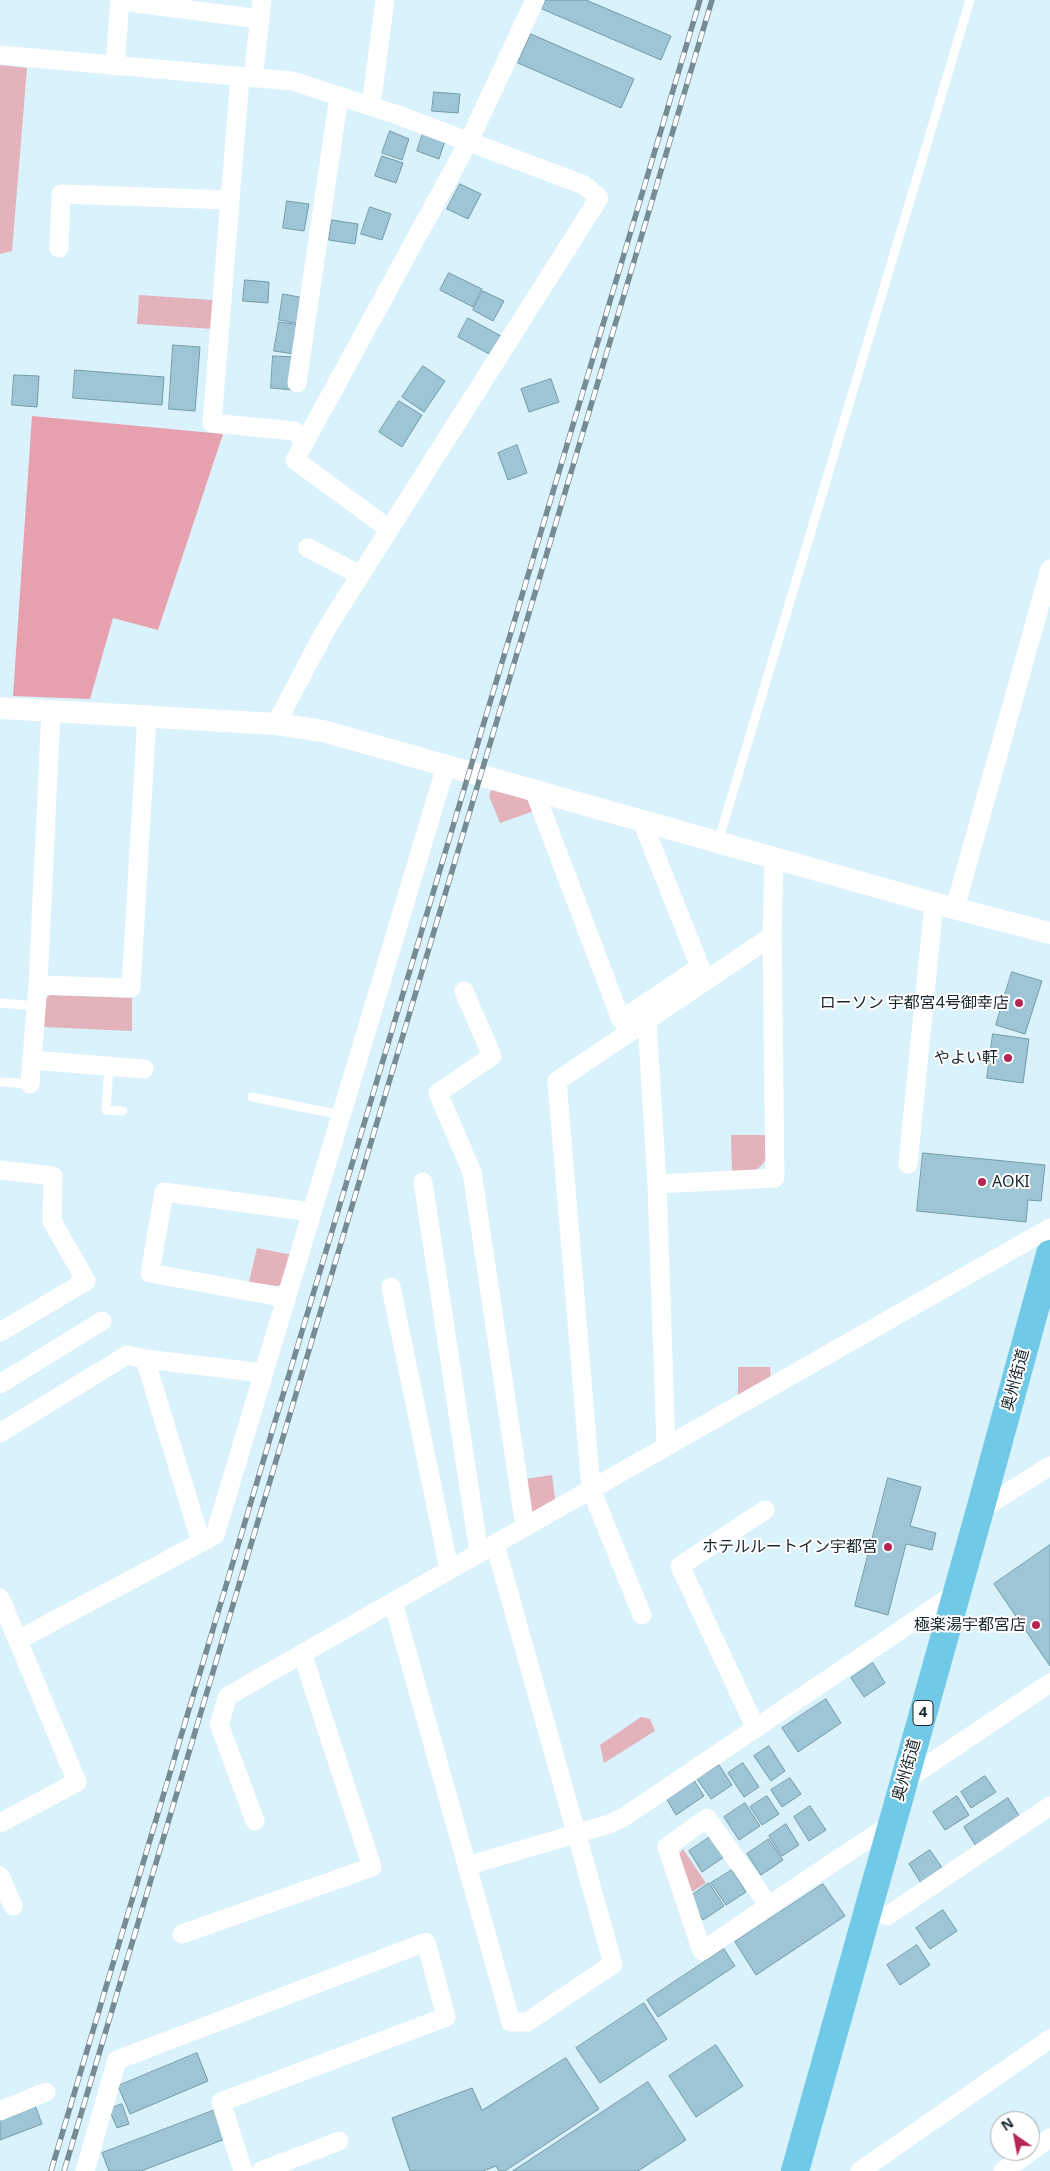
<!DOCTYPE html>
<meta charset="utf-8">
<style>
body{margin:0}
#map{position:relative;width:1050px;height:2171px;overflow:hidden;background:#daf2fb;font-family:"Noto Sans",sans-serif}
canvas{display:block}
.north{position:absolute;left:990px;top:2111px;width:50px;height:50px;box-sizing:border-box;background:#fff;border:1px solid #a2a9ab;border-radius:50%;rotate:327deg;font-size:14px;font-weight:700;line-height:20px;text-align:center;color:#17272c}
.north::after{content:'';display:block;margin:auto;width:18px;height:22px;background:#b52655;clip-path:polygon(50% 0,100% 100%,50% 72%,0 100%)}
</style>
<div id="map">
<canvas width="1050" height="2171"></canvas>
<div class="north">N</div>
</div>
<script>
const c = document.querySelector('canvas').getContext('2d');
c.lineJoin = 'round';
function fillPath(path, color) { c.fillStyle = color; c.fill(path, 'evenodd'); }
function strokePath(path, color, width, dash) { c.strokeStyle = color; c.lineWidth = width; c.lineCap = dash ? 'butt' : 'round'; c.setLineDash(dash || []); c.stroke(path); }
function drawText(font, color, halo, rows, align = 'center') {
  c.font = font + ' "Noto Sans","Noto Sans JP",sans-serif'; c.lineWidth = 4; c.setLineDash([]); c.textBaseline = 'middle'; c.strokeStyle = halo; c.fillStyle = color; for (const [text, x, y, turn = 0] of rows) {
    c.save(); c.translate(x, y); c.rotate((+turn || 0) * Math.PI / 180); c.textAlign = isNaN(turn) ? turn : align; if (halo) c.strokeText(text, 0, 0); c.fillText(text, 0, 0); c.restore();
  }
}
const green = new Path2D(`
 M0 65 27 68 12 251 0 254Z
 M139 295 213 300 214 329 137 324Z
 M491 790 529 799 534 811 500 823 489 796Z
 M50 995 132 998V1031L44 1027V1000Z
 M731 1135H766V1160L756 1171 732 1172Z
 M257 1248 293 1255 287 1280 278 1286 249 1282Z
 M738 1367H770L771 1383 738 1402Z
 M552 1475 556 1506 529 1514 525 1479Z
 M641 1717 650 1719 655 1731 604 1763 600 1745Z
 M683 1849 706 1883 690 1893 679 1854Z`);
const forest = new Path2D(`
 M32 416 223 434 158 630 113 618 90 699 13 696Z`);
const building = new Path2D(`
 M546 0H586L671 36 661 60 542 9Z
 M531 34 634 79 621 108 518 63Z
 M434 92 460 94 458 113 432 111Z
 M424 130 446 138 439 159 417 151Z
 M390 131 409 139 402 160 382 153Z
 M382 156 403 163 396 183 375 176Z
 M460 184 481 194 468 219 447 209Z
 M287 201 309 204 304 231 283 228Z
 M370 207 391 214 382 240 361 234Z
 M332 220 358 224 355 244 329 240Z
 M449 273 482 289 473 307 440 290Z
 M245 280 269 282 268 303 243 301Z
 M483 291 504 301 493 321 473 310Z
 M283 294 304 298 300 324 279 320Z
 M468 318 501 336 491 355 458 337Z
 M279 322 299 325 294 354 274 351Z
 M173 345 200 347 195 411 169 409Z
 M273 356 296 357 293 390 271 388Z
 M423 366 445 381 424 412 402 397Z
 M75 370 164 377 162 405 73 398Z
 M14 375 39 376 37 407 12 405Z
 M551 379 559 402 529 412 521 389Z
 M399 401 422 415 402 447 379 432Z
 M517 445 527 473 508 480 498 453Z
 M1012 972 1042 981 1025 1034 996 1025Z
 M993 1034 1029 1039 1023 1083 987 1078Z
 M923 1153 1045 1165 1041 1201 1028 1200 1026 1222 917 1211Z
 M888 1478 921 1487 910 1526 936 1533 932 1550 906 1544 888 1615 855 1606Z
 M1050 1545V1666L994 1584Z
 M873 1663 885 1683 864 1697 851 1678Z
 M826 1699 841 1723 798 1752 782 1728Z
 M769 1746 785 1771 771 1781 754 1756Z
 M743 1763 759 1787 744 1797 728 1773Z
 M719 1765 732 1785 711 1799 697 1779Z
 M985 1776 996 1792 971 1808 961 1792Z
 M790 1778 801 1794 782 1807 771 1790Z
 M694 1780 704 1796 676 1815 666 1798Z
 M767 1796 779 1814 762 1825 750 1807Z
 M957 1796 969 1815 945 1830 933 1812Z
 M1008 1798 1020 1817 976 1846 964 1827Z
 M745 1803 760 1826 739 1840 724 1817Z
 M810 1806 826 1830 809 1841 794 1817Z
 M786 1824 799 1845 782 1856 769 1836Z
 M710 1837 724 1857 702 1872 689 1851Z
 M769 1839 783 1860 761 1875 747 1854Z
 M930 1850 943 1869 921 1883 909 1864Z
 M732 1870 746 1892 726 1905 711 1883Z
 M709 1883 724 1906 703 1920 688 1898Z
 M823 1884 845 1916 756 1975 735 1942Z
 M943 1910 957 1931 930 1949 916 1928Z
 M917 1945 930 1965 900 1985 887 1965Z
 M724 1949 735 1966 658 2017 647 2000Z
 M644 2003 667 2039 600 2083 576 2048Z
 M716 2045 743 2086 696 2117 669 2076Z
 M197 2053 208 2081 130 2114 118 2086Z
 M566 2058 599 2109 505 2171H499L496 2166 483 2171H410L392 2118 472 2088 482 2110Z
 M648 2082 686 2140 638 2171H513Z
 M122 2104 129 2124 117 2128 109 2109Z
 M35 2105 42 2124 0 2140V2119Z
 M215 2110 225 2139 141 2171H109L102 2153Z`);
const service = new Path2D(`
 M718 842 970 0
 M0 1003 36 1006
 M109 1066 106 1110 123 1111
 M0 1082 30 1084
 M252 1097 341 1115`);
const minor = new Path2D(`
 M120 1 260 19
 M0 55 292 81 395 114 584 185 599 198 325 631 276 724
 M115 66 120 0
 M240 77 212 423 294 431 305 442
 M253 78 262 0
 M371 106 385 0
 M59 248 61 194 230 200
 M297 383 339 96
 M389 529 295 460 469 141 535 0
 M308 548 360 575
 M534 790 621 1020 700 967 642 821
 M955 908 1050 569
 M38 985 51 711
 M464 991 492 1056 438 1093 472 1172 525 1527
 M647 1021 657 1184 666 1446
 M32 1060 144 1069
 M30 1084 38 985 131 988 147 716
 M908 1164 934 903
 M0 1170 53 1176 52 1221 86 1281 0 1332
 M423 1182 479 1553
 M657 1184 775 1178 772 936 774 858
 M391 1287 449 1569
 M286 1298 150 1273 164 1192 312 1212
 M145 1359 263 1373
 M0 1384 102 1321
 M0 1433 127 1355 145 1359 201 1542
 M980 1510 1050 1466
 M0 1598 77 1782 0 1823
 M393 1602 511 2022H527L613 1964 495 1544
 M642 1615 591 1489 557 1081 772 936
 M18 1640 215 1535 446 766
 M756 1729 680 1566 765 1510
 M904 1781 1050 1683
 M255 1821 219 1724 228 1696 1050 1228
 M467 1866 609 1824 624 1817 957 1592
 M0 1876 13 1906
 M769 1906 707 1818 667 1847 702 1951C765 1909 827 1865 892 1824
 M868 1907 887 1916 1050 1806
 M182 1934 372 1867 302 1653
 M0 2111 46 2092
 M85 2171 117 2060 426 1942 446 2017 221 2102 243 2171
 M261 2171 339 2141
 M860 2171 1050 2039
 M1003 2171 1050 2138`);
const tertiary = new Path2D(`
 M0 708 276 724 323 731 934 903 1050 933`);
const trunk = new Path2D(`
 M795 2171 980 1510 1050 1254`);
const rail = new Path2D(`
 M51 2171 700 0
 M64 2171 712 0`);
const markers = [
 [1019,1003,5,"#b52655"],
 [1008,1058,5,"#b52655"],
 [982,1182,5,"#b52655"],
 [888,1547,5,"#b52655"],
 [1036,1625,5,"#b52655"]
];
const shields = [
 [923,1713,20]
];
const shieldNames = [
 ["4",923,1713]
];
const poiNames = [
 ["ローソン 宇都宮4号御幸店",1009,1003],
 ["やよい軒",998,1058],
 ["AOKI",992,1182,"left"],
 ["ホテルルートイン宇都宮",878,1547],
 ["極楽湯宇都宮店",1026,1625]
];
const streetNames = [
 ["奥州街道",1016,1380,-75],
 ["奥州街道",907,1770,-74]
];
fillPath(green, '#e4b2ba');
fillPath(forest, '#e7a0ad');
fillPath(building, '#9ec5d5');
strokePath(building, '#739aa8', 1);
strokePath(service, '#fff', 9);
strokePath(minor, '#fff', 19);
strokePath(tertiary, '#fff', 22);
strokePath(trunk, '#70cae7', 28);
strokePath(rail, '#778b92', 5.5);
strokePath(rail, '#fff', 4, [11]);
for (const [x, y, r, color] of markers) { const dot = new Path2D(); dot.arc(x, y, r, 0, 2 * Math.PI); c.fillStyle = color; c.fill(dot); strokePath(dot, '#fff', 2); }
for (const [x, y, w] of shields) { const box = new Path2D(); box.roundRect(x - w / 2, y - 12.5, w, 25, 4); c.fillStyle = '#fff'; c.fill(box); strokePath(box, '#17272c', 1); }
drawText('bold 15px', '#17272c', null, shieldNames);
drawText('16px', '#17272c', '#fff', poiNames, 'right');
drawText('16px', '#17272c', '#fff', streetNames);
</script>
